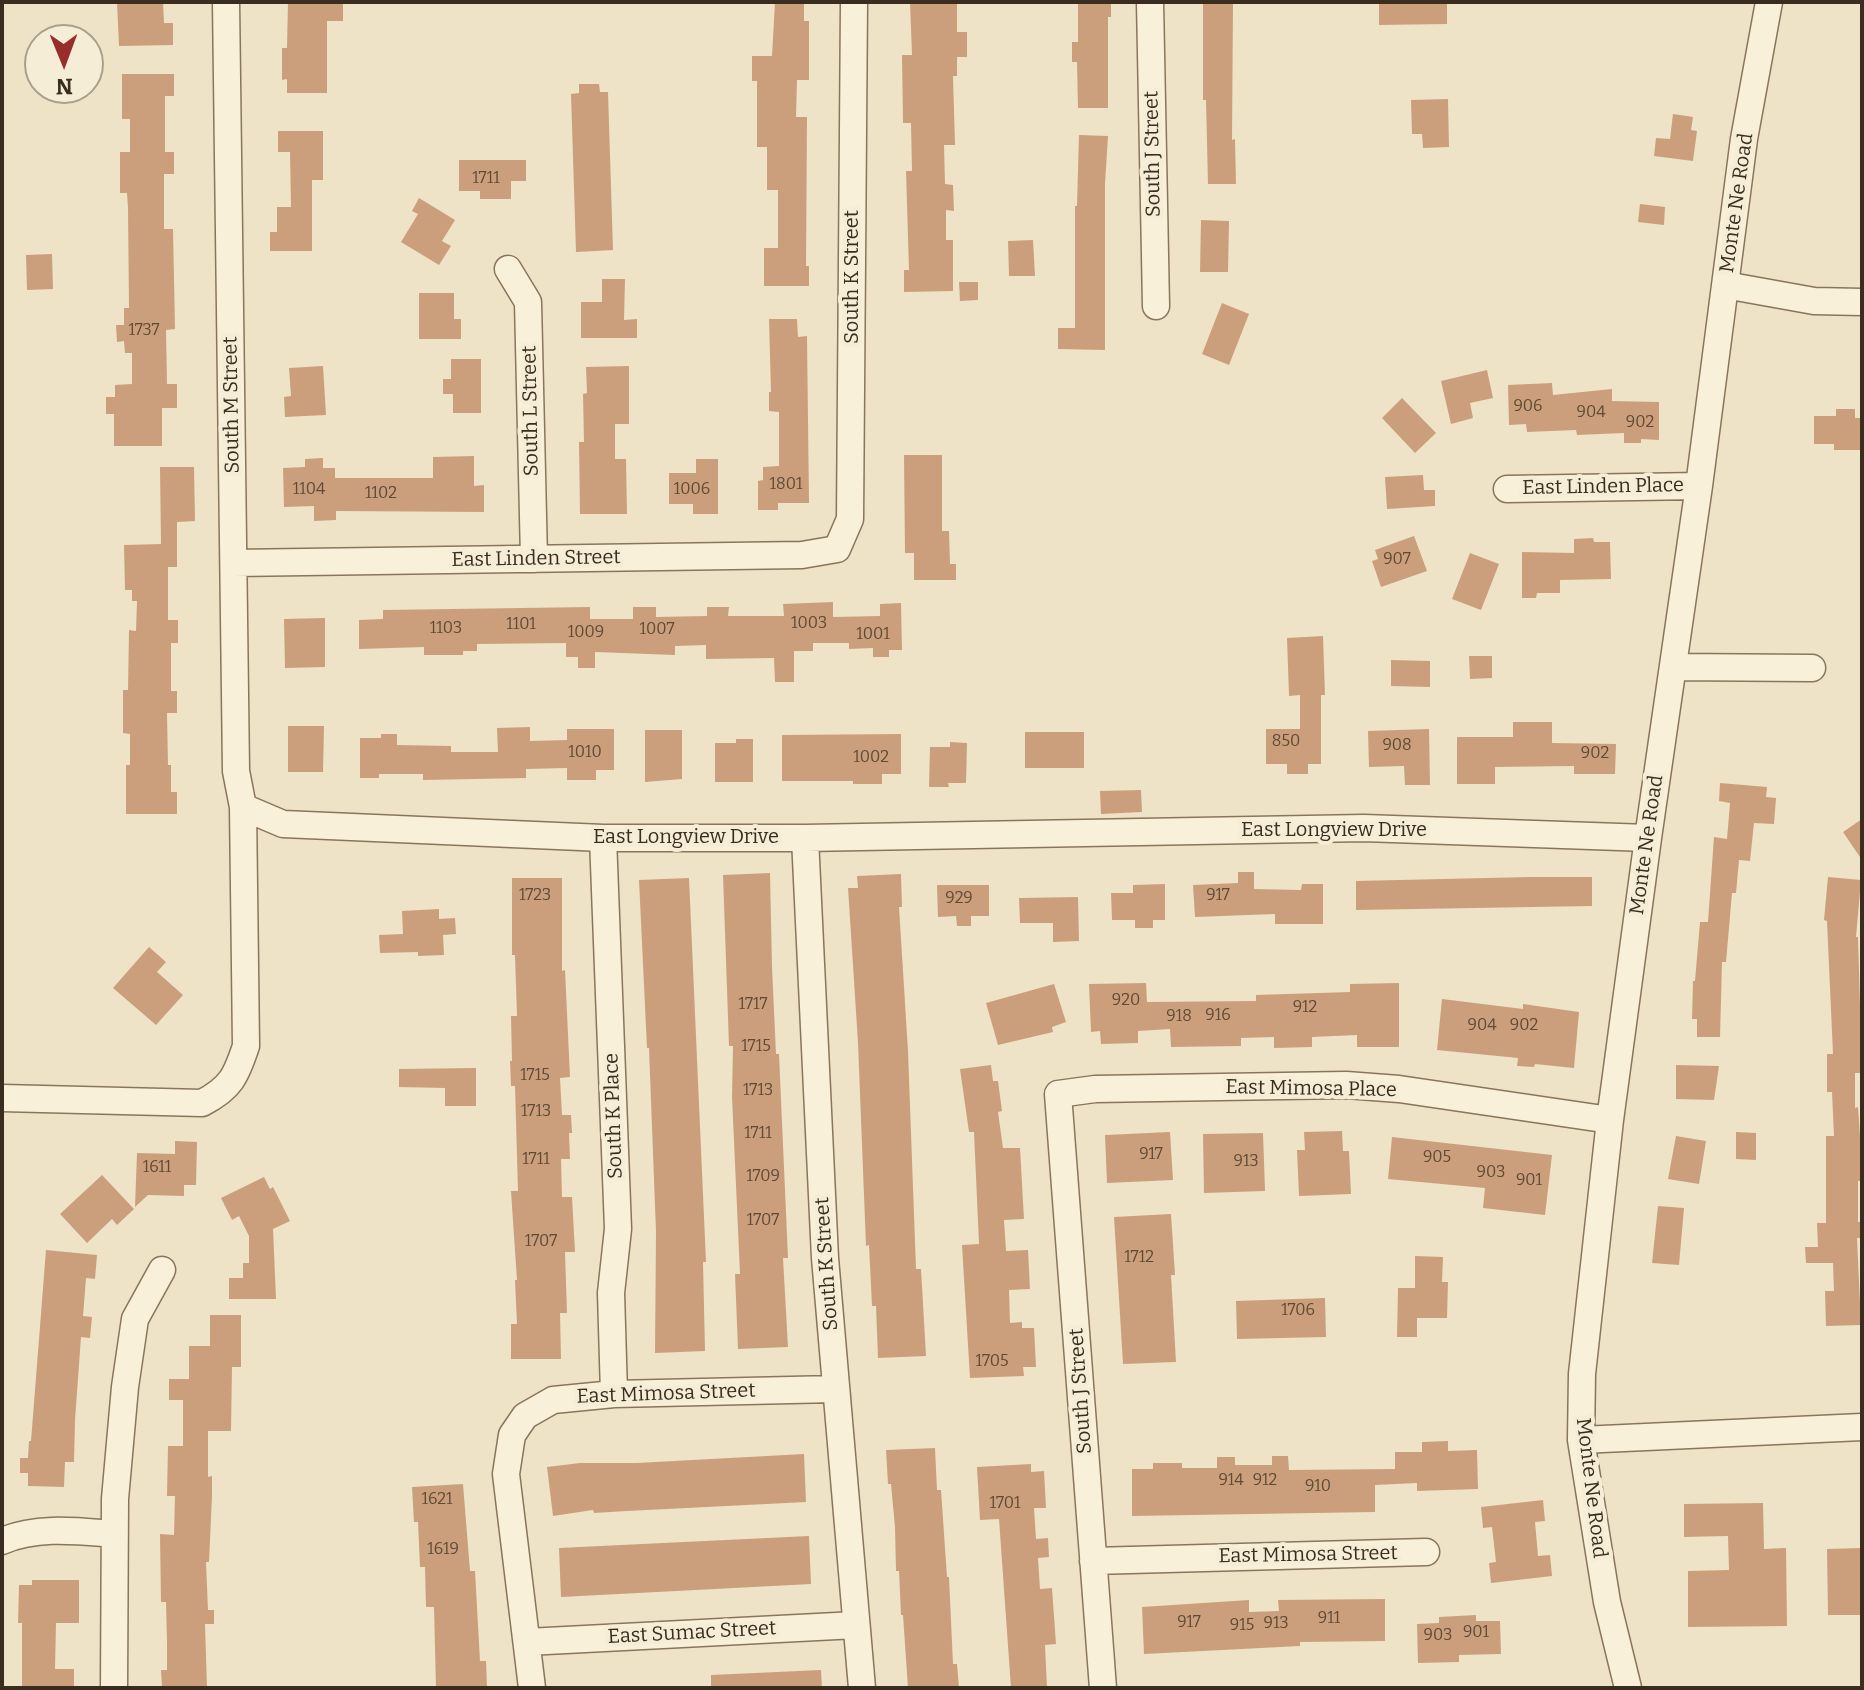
<!DOCTYPE html>
<style>
body{margin:0}
#map{position:relative;width:1864px;height:1690px;overflow:hidden;background:#eee3c6;font-family:Bitter,serif}
canvas{display:block}
.frame{position:absolute;inset:0;border:4px solid #3a2d1f;pointer-events:none}
.north{position:absolute;left:24px;top:24px;width:80px;height:80px;box-sizing:border-box;background:#f5edd6;border:2px solid #aaa08d;border-radius:50%;rotate:179deg;font-size:22px;font-weight:700;line-height:32px;text-align:center;color:#3a2d1f}
.north::after{content:'';display:block;margin:auto;width:28px;height:36px;background:#982e2c;clip-path:polygon(50% 0,100% 100%,50% 72%,0 100%)}
</style>
<div id="map">
<canvas width="1864" height="1690"></canvas>
<div class="frame"></div>
<div class="north">N</div>
</div>
<script>
const c = document.querySelector('canvas').getContext('2d');
c.lineJoin = 'round';
function fillPath(path, color) { c.fillStyle = color; c.fill(path, 'evenodd'); }
function strokePath(path, color, width, dash) { c.strokeStyle = color; c.lineWidth = width; c.lineCap = dash ? 'butt' : 'round'; c.setLineDash(dash || []); c.stroke(path); }
function drawText(font, color, halo, rows, align = 'center') {
  c.font = font + ' Bitter,serif'; c.lineWidth = 8; c.setLineDash([]); c.textBaseline = 'middle'; c.strokeStyle = halo; c.fillStyle = color; for (const [text, x, y, turn = 0] of rows) {
    c.save(); c.translate(x, y); c.rotate((+turn || 0) * Math.PI / 180); c.textAlign = isNaN(turn) ? turn : align; if (halo) c.strokeText(text, 0, 0); c.fillText(text, 0, 0); c.restore();
  }
}
const building = new Path2D(`
 M117 2H163L164 23H173V45L119 46Z
 M288 2H343V21H327V93H287V79L282 80V48H287Z
 M775 2H804V21H809V80H797L796 117H807L806 266H809V286H764V248H778V190H767V147H757V81H752V56H772Z
 M910 2H957V32H967V57H957V76H953L955 145H944L945 184 953 185 954 211 946 210V240H953V291L904 292V270H909L906 171H912L911 123H903L902 55H912Z
 M1078 2H1111V17H1108V108H1078L1077 62H1072V42H1078Z
 M1203 2H1233L1232 140 1235 139 1236 184H1208L1206 100H1203Z
 M1379 2H1447V24L1379 25Z
 M122 74H174V96H165V152H174V174H164V229H173L175 329 166 330 167 384H177V408H162V446H114V414H106V397H115V385L132 384V353H125L124 341 117 342 116 325H124V308H129L128 208 127 193H120V152H130V119H122Z
 M579 84H599L600 92H608L613 250 576 252 571 94 579 93Z
 M1448 99 1449 147 1423 148 1422 134H1412L1411 100Z
 M1673 114 1693 117 1691 130 1697 131 1693 161 1654 156 1656 138 1670 139Z
 M278 131H323V180H312V251H270V232H277V207H291L290 152H278Z
 M1079 135 1108 136 1105 184V350L1058 349V328H1075V206H1077Z
 M459 160H526V181H511V199H480V191H459Z
 M419 198 455 220 442 241 451 246 439 265 401 242 418 214 412 211Z
 M1640 204 1665 207 1664 225 1638 222Z
 M1201 220 1229 221 1228 272H1200Z
 M1033 240 1035 276H1009L1008 241Z
 M52 254 53 289 27 290 26 255Z
 M602 279H625L624 320 637 319V338H581V302H602Z
 M959 282H978V300L960 301Z
 M419 293H454V319H461V339H419Z
 M1222 303 1249 314 1229 365 1202 354Z
 M769 319H797L798 337 807 336 809 503H778V510H758V481L763 480V467L779 466V412L769 411V392H771Z
 M451 359H481V413H453V394H443V379H451Z
 M323 366 326 415 285 417 284 397 291 396 289 368Z
 M629 366V424H615V459H626L627 514H580L579 442H584L583 394 587 393 586 367Z
 M1487 370 1493 398 1470 403 1473 418 1451 424 1441 381Z
 M1552 383 1553 395 1612 389V401L1659 402V440L1641 439V443H1624V433L1577 435 1576 430 1527 432 1526 424 1509 425 1508 385Z
 M1402 398 1436 433 1415 453 1382 418Z
 M1836 409H1855V418H1862V450H1834V444H1814V416H1836Z
 M904 455H942V531H949L950 564H956V580H914V553H905Z
 M474 456V486L484 485V512L336 511V520L314 521V506L284 507 283 468 305 467V459L323 458V468H335V478H433V457Z
 M696 459H718V514H693V504H669V473H696Z
 M160 467H194L195 521 177 522V567H168V620H178V643H171V691H177V713H167L168 765H171V792H177V814H126V765H130V734L123 733V690H128L129 630 136 631 137 601H132V590H125L124 545 161 544Z
 M1423 475 1424 490H1435V506L1387 509 1385 477Z
 M1414 536 1427 571 1381 587 1372 561 1378 559 1375 550Z
 M1593 538 1594 542H1610L1611 579 1560 580V593H1537L1536 598H1522V552L1574 553V539Z
 M1470 553 1499 564 1481 610 1452 599Z
 M833 602V617L880 616V604L901 603 902 650H889V657H873V648L849 649V643H813V651H794V682H775L774 658 706 659V645L675 646V655L595 652V668H578V657H566V643L477 644V651H463V655H424V647L359 649V620L383 619V610L590 607V619H633V607H656V617L707 616V607H729L728 616H784L783 604Z
 M325 618V667L285 668 284 619Z
 M1323 636 1325 695H1321V764H1308V774H1287V764H1266V729H1300V695L1289 696 1287 638Z
 M1469 656H1492V678L1470 679Z
 M1391 660 1430 661V687L1391 686Z
 M1513 722H1552V743L1616 744 1615 774H1574V766L1495 767V784H1457V737H1513Z
 M288 726H324L323 772H288Z
 M530 727V741L567 740V729H614V770H596V780H567V768L526 769V778L423 780V774H379V778H360V738H381V734H397V745L451 746V752H498L497 728Z
 M1429 729 1430 785H1405L1404 766 1369 767 1368 731Z
 M645 730H682V779L645 782Z
 M1025 732H1084V768H1025Z
 M901 734V774H882V784H853V781H782V735Z
 M736 739H753V782H715V743H736Z
 M950 742 967 743 966 783H948L949 787H929L930 747H950Z
 M1720 783 1767 787 1766 797 1776 798 1774 824 1754 823 1750 861 1739 860 1736 893H1732L1726 962H1722L1720 1037H1697V1019H1692L1693 981H1695L1700 922H1708L1714 837 1727 839 1730 803 1719 801Z
 M1141 790 1142 812 1101 814 1100 791Z
 M1862 819V860L1843 832Z
 M1238 872H1254V889L1301 890 1302 884H1323V924H1275V914L1195 917 1193 885 1238 883Z
 M770 873 772 967 776 1054H779L788 1258H783L788 1347 738 1349 735 1274H740L732 1097 733 1046H729L723 875Z
 M901 874 902 907H899L908 1051 916 1269H921L926 1356 878 1358 876 1306H872L869 1245 866 1246 858 1043 848 888H858L857 876Z
 M1530 877H1592V906L1356 910V881Z
 M1828 877 1861 880 1856 937H1858L1862 1073H1855V1108L1858 1107 1862 1166V1181H1858V1222H1862V1238H1857L1861 1325 1826 1326 1825 1291H1834L1833 1263H1806L1805 1247H1818L1817 1223H1826V1136H1834L1832 1092H1827V1054H1833L1827 921 1824 920Z
 M512 878H562V971L565 970 570 1077 560 1078 562 1115H571L572 1133H569L570 1159H561L562 1197H572L575 1252H565L567 1313H560L561 1359H511V1324H517L515 1280H517L511 1191H518L515 1086H511L510 1061H512L511 1016H517L515 955H512Z
 M689 878 706 1262H703L705 1351 655 1353 656 1232 649 1048H647L639 880Z
 M1165 884V920H1153V928H1135V920H1112L1111 893H1133V885Z
 M937 885H989V916H971V926H957L956 916 938 917Z
 M1078 897 1079 941 1053 942V923H1020L1019 898Z
 M439 909V919L455 918 456 934 443 935 444 955 418 956V952L380 953 379 935 403 934 402 911Z
 M149 947 166 962 157 972 183 995 156 1025 113 988Z
 M1146 983 1147 1002 1256 1001V995L1350 992V984L1399 983V1047H1357V1035L1312 1037V1047L1274 1048V1037L1241 1038V1046L1171 1047 1170 1029 1138 1031V1043L1101 1044 1100 1031 1091 1032 1089 984Z
 M1054 984 1066 1022 1052 1027 1053 1032 998 1045 986 1003Z
 M1442 999 1523 1009V1004L1579 1012 1574 1068 1535 1064 1534 1067 1517 1066 1518 1058 1437 1050Z
 M991 1065 993 1081H998L1002 1111 998 1112 1003 1148H1020L1024 1219 1004 1220 1006 1251 1028 1250 1030 1289 1009 1290 1010 1323 1022 1322V1328H1034L1036 1367H1023L1024 1376 970 1378 962 1245 979 1244 974 1132H969L960 1069Z
 M1676 1065 1719 1066 1714 1100 1676 1099Z
 M476 1068V1106H445V1088L399 1087V1069Z
 M1342 1131 1343 1151H1349L1351 1194 1299 1196 1297 1150H1305L1304 1132Z
 M1170 1132 1173 1180 1107 1183 1105 1135Z
 M1736 1132 1756 1133V1160L1736 1159Z
 M1263 1133 1265 1191 1204 1193 1203 1134Z
 M1676 1136 1706 1141 1699 1184 1668 1179Z
 M1392 1137 1552 1155 1545 1215 1483 1208 1485 1188 1388 1179Z
 M175 1141 197 1142 196 1185H184V1196L148 1195 135 1207 137 1153 175 1154Z
 M102 1175 134 1209 117 1225 112 1219 87 1243 60 1214Z
 M264 1177 270 1189 273 1187 290 1221 273 1229 276 1299H229V1278H243V1263H249V1236L239 1216 232 1220 221 1198Z
 M1658 1206 1684 1208 1679 1265 1652 1263Z
 M1171 1214 1175 1275H1171L1176 1362 1123 1364 1114 1217Z
 M46 1250 97 1255 95 1279 86 1278 83 1316 92 1317 90 1338 81 1337 75 1420 74 1462H65L64 1487 28 1486V1473H20V1458H28L29 1441H31Z
 M1415 1256 1443 1257 1442 1282H1448L1447 1318H1417V1337H1397L1398 1288H1415Z
 M1325 1298 1326 1337 1237 1339 1236 1301Z
 M210 1315H241V1367H232L231 1431H208V1477L212 1476V1496L209 1562H206L208 1610H214V1624H205L207 1688H162L161 1670H167V1643L166 1602H161L160 1534 174 1535 175 1496H167L168 1446H183V1400H169V1379H189V1346H210Z
 M1448 1441V1451L1477 1450 1478 1489 1417 1491V1483L1375 1485V1512L1132 1516V1469H1153V1463H1182V1468H1217V1457H1235V1465H1272V1456H1288L1289 1470 1395 1469V1452H1422V1442Z
 M935 1448 937 1490H941L947 1577H949L953 1664H957L959 1688H908L903 1615H901L899 1571H896L895 1527 891 1484H888L886 1450Z
 M804 1454 806 1502 627 1511 594 1513 593 1510 553 1516 547 1467 580 1463H637Z
 M1031 1464V1472L1044 1471 1046 1508H1034L1036 1539 1048 1538 1049 1557 1038 1558 1040 1589 1052 1588 1056 1644 1045 1645 1047 1688H1011L999 1519 980 1520 977 1467Z
 M463 1484 470 1571H475L480 1661H486L487 1688H436L434 1607H426L425 1567H420L418 1522H414L412 1487Z
 M1543 1500 1545 1521 1535 1522 1538 1556 1550 1555 1552 1576 1491 1583 1489 1563 1496 1562 1492 1527 1483 1528 1481 1507Z
 M1763 1503 1764 1549 1786 1548 1787 1626 1688 1627V1571L1729 1570 1728 1536 1684 1537V1504Z
 M809 1536 811 1584 561 1597 559 1548Z
 M1862 1548V1615H1828L1827 1549Z
 M32 1580H79V1623H56L55 1669H74V1688H22V1623H18L19 1585H32Z
 M1385 1599V1641L1300 1642V1646L1144 1654 1142 1607 1249 1600V1612L1279 1611 1278 1600Z
 M1476 1615V1621H1500L1501 1654 1459 1655V1662L1418 1663 1417 1624 1439 1623V1617Z
 M821 1670 822 1688H711V1675Z`);
const minor = new Path2D(`
 M1150 2 1156 306
 M508 269 528 302 534 559
 M1725 285 1814 301 1862 302
 M1507 489 1699 486
 M234 563 802 555 837 549 850 519 854 2
 M1673 667 1812 668
 M243 807 283 824 603 838H805L1364 828 1648 838
 M603 838 618 1229 611 1293 614 1394
 M805 838 825 1258 862 1688
 M2 1098 202 1103C231 1088 236 1076 246 1046L243 807 236 771 226 2
 M1581 1440 1862 1427
 M2 1541C37 1526 76 1531 114 1534
 M1093 1561 1426 1552
 M527 1642 856 1625
 M114 1688 115 1499 125 1387 135 1319 162 1270
 M532 1688 506 1474 512 1435 525 1416 553 1400 614 1394 835 1389
 M1103 1688 1058 1094 1095 1089 1346 1085 1399 1089 1610 1120
 M1628 1688 1607 1602 1581 1440 1582 1374 1610 1120 1648 838 1699 486 1744 139 1769 2`);
const numberNames = [
 ["1711",486,179],
 ["1737",144,331],
 ["906",1528,407],
 ["904",1591,413],
 ["902",1640,423],
 ["1801",786,485],
 ["1104",309,490],
 ["1006",692,490],
 ["1102",381,494],
 ["907",1397,560],
 ["1003",809,624],
 ["1101",521,625],
 ["1103",446,629],
 ["1007",657,630],
 ["1009",586,633],
 ["1001",873,635],
 ["850",1286,742],
 ["908",1397,746],
 ["1010",585,753],
 ["902",1595,754],
 ["1002",871,758],
 ["1723",535,896],
 ["917",1218,896],
 ["929",959,899],
 ["920",1126,1001],
 ["1717",753,1005],
 ["912",1305,1008],
 ["916",1218,1016],
 ["918",1179,1017],
 ["904",1482,1026],
 ["902",1524,1026],
 ["1715",756,1047],
 ["1715",535,1076],
 ["1713",758,1091],
 ["1713",536,1112],
 ["1711",758,1134],
 ["917",1151,1155],
 ["905",1437,1158],
 ["1711",536,1160],
 ["913",1246,1162],
 ["1611",157,1168],
 ["903",1491,1173],
 ["1709",763,1177],
 ["901",1529,1181],
 ["1707",763,1221],
 ["1707",541,1242],
 ["1712",1139,1258],
 ["1706",1298,1311],
 ["1705",992,1362],
 ["914",1231,1481],
 ["912",1265,1481],
 ["910",1318,1487],
 ["1621",437,1500],
 ["1701",1005,1504],
 ["1619",443,1550],
 ["911",1329,1619],
 ["917",1189,1623],
 ["913",1276,1624],
 ["915",1242,1626],
 ["901",1476,1633],
 ["903",1438,1636]
];
const streetNames = [
 ["South J Street",1153,154,-91],
 ["Monte Ne Road",1737,203,-82],
 ["South K Street",852,277,-90],
 ["South M Street",232,405,-91],
 ["South L Street",531,411,-91],
 ["East Linden Place",1603,487,-1],
 ["East Linden Street",536,559,-1],
 ["East Longview Drive",1334,830],
 ["East Longview Drive",686,837],
 ["Monte Ne Road",1647,845,-82],
 ["East Mimosa Place",1311,1089,1],
 ["South K Place",614,1116,-92],
 ["South K Street",827,1264,-94],
 ["South J Street",1081,1391,-94],
 ["East Mimosa Street",666,1394,-2],
 ["Monte Ne Road",1591,1488,83],
 ["East Mimosa Street",1308,1555,-1],
 ["East Sumac Street",692,1633,-3]
];
fillPath(building, '#cc9f7c');
strokePath(minor, '#89755c', 29);
strokePath(minor, '#f9f0d9', 26);
drawText('16px', '#5e4a36', null, numberNames);
drawText('20px', '#3a2d1f', '#f5edd6', streetNames);
</script>
